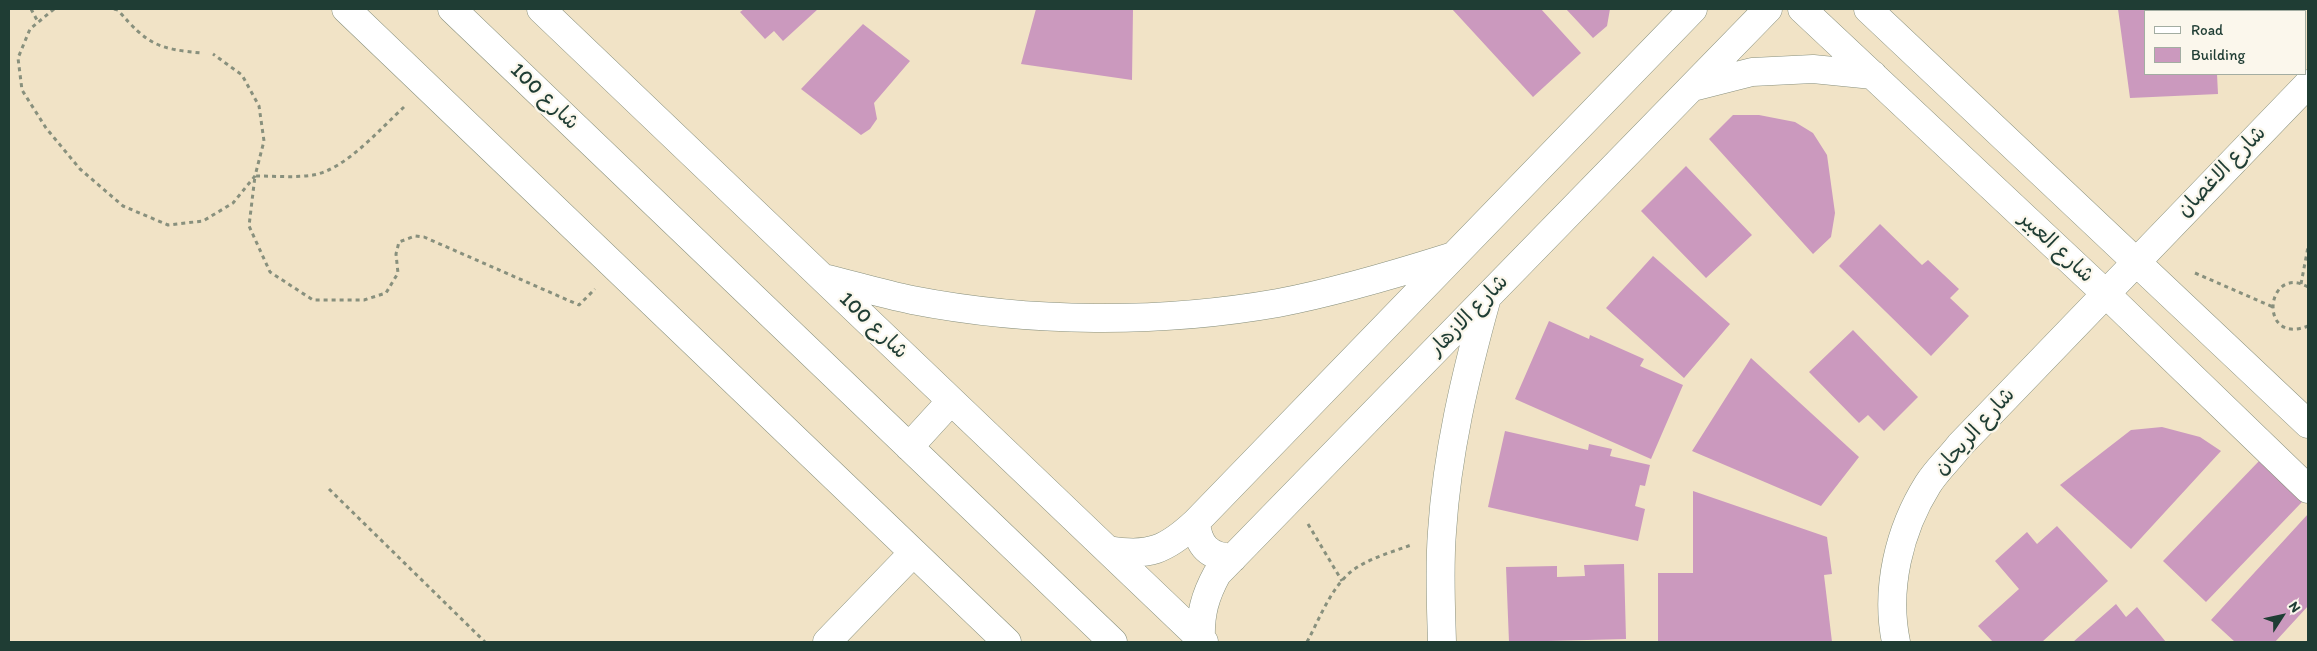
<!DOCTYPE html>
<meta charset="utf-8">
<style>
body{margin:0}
#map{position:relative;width:2317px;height:651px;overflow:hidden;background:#f1e3c6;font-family:Itim,sans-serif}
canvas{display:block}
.frame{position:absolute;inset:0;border:10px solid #1f3d34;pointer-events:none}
.legend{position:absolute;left:2144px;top:10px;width:162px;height:65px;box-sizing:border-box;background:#fbf7ec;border:1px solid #a3ada2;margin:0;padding:6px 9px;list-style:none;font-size:15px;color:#1f3d34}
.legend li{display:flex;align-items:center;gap:10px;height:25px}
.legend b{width:25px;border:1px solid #a3ada2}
.north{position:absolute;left:2257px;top:591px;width:50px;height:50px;-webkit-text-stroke:4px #fbf7ec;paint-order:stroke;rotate:55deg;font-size:14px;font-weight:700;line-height:20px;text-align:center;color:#1f3d34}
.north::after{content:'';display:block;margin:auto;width:18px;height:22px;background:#1f3d34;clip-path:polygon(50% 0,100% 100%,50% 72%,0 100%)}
</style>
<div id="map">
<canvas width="2317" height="651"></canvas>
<div class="frame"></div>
<ul class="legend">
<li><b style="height:6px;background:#fff"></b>Road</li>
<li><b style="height:14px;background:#cb99be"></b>Building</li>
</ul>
<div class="north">N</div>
</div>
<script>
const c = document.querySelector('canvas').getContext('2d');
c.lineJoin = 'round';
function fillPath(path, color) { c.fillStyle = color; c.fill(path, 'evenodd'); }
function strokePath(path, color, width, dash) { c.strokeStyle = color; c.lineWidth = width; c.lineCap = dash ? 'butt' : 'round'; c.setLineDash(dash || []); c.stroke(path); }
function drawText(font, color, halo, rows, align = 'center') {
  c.font = font + ' Itim,"Playpen Sans Arabic",sans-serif'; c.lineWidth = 4.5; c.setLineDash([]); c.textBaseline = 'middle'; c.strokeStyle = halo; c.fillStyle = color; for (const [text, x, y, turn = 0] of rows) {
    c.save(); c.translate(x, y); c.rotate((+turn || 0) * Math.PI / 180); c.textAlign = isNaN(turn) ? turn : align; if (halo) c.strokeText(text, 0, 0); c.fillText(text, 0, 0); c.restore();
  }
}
const building = new Path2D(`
 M744 9H818L783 41 774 31 765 39 740 12Z
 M1036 9H1133L1132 80 1021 64Z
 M1452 9H1541L1581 53 1533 97Z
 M1566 9H1610L1607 26 1593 38Z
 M2118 9H2214V11H2146V74H2217L2218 94 2130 98Z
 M863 24 910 61 874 103 877 119 870 129 861 135 801 89Z
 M1733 115H1759L1795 122 1813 133 1827 155 1835 213 1831 237 1813 254 1709 139Z
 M1686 166 1752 235 1706 278 1641 211Z
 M1880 224 1922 265 1928 260 1959 289 1950 298 1969 316 1931 356 1839 266Z
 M1653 256 1730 324 1684 378 1606 308Z
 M1549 321 1589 339 1590 335 1644 359 1640 366 1683 385 1651 459 1515 399Z
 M1853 330 1918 397 1884 431 1868 415 1859 423 1809 372Z
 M1751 358 1859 457 1821 506 1692 451Z
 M2162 427 2200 437 2221 451 2131 549 2060 485 2131 430Z
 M1505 431 1588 450 1589 444 1612 449 1610 456 1650 465 1645 486 1640 485 1635 506 1645 509 1638 541 1488 507Z
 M2259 461 2302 502 2206 602 2163 561Z
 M1693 491 1827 537 1832 574 1824 575 1832 642H1658V573H1693Z
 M2308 514V606L2275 642H2235L2211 620Z
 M2057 526 2108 581 2042 642H1993L1978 626 2019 589 1995 561 2027 532 2037 544Z
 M1624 564 1626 639 1509 642 1506 567 1557 566V577L1585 576 1584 565Z
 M2116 604 2126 617 2137 607 2166 642H2073Z`);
const path = new Path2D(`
 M31 9 38 22
 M54 9 30 29 18 58 22 90 46 128 80 169 123 206 168 225 203 221 233 203 255 176 264 141 259 106 242 75 213 54
 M114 9 118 10C147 44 157 49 202 53
 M404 107C381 128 345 170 313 175 295 178 274 176 255 176L249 226 270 272 313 300H364L386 293 398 273 396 254 399 242 415 236 424 237 579 305 595 289
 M2195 273 2273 307
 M2301 284 2308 247
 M2308 287C2266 263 2257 346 2308 326
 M329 489 485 642
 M1308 524 1342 581
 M1307 642C1320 618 1331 587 1353 570 1370 558 1392 552 1411 545`);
const minor = new Path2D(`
 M346 9 1007 642
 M452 9 1113 642
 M541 9 1204 642
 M1802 9 2105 293 2308 489
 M1868 9 2308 424
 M1693 87 1752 72 1813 69 1873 75
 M824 278C853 285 882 294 912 300 1030 323 1159 324 1278 303 1336 292 1393 275 1450 257
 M909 447 951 401
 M1196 522C1198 546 1209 557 1233 558
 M1108 550C1149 557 1166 550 1196 522L1693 9
 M1201 639C1200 614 1205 596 1217 574L1768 9
 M827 642 913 553
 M1442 642C1441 606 1439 569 1442 532 1447 453 1465 377 1486 301
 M1896 642C1885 589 1899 530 1928 484 1937 470 1950 458 1960 445L2308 84`);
const streetNames = [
 ["شارع 100",544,97,44],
 ["شارع الاغصان",2222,172,-46],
 ["شارع العبير",2056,248,43],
 ["شارع الازهار",1469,316,-46],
 ["شارع 100",873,326,44],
 ["شارع الريحان",1975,432,-48]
];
fillPath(building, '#cb99be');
strokePath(minor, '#88907d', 29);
strokePath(path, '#88907d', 3, [4, 4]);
strokePath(minor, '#fff', 28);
drawText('21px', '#1f3d34', '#fbf7ec', streetNames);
</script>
